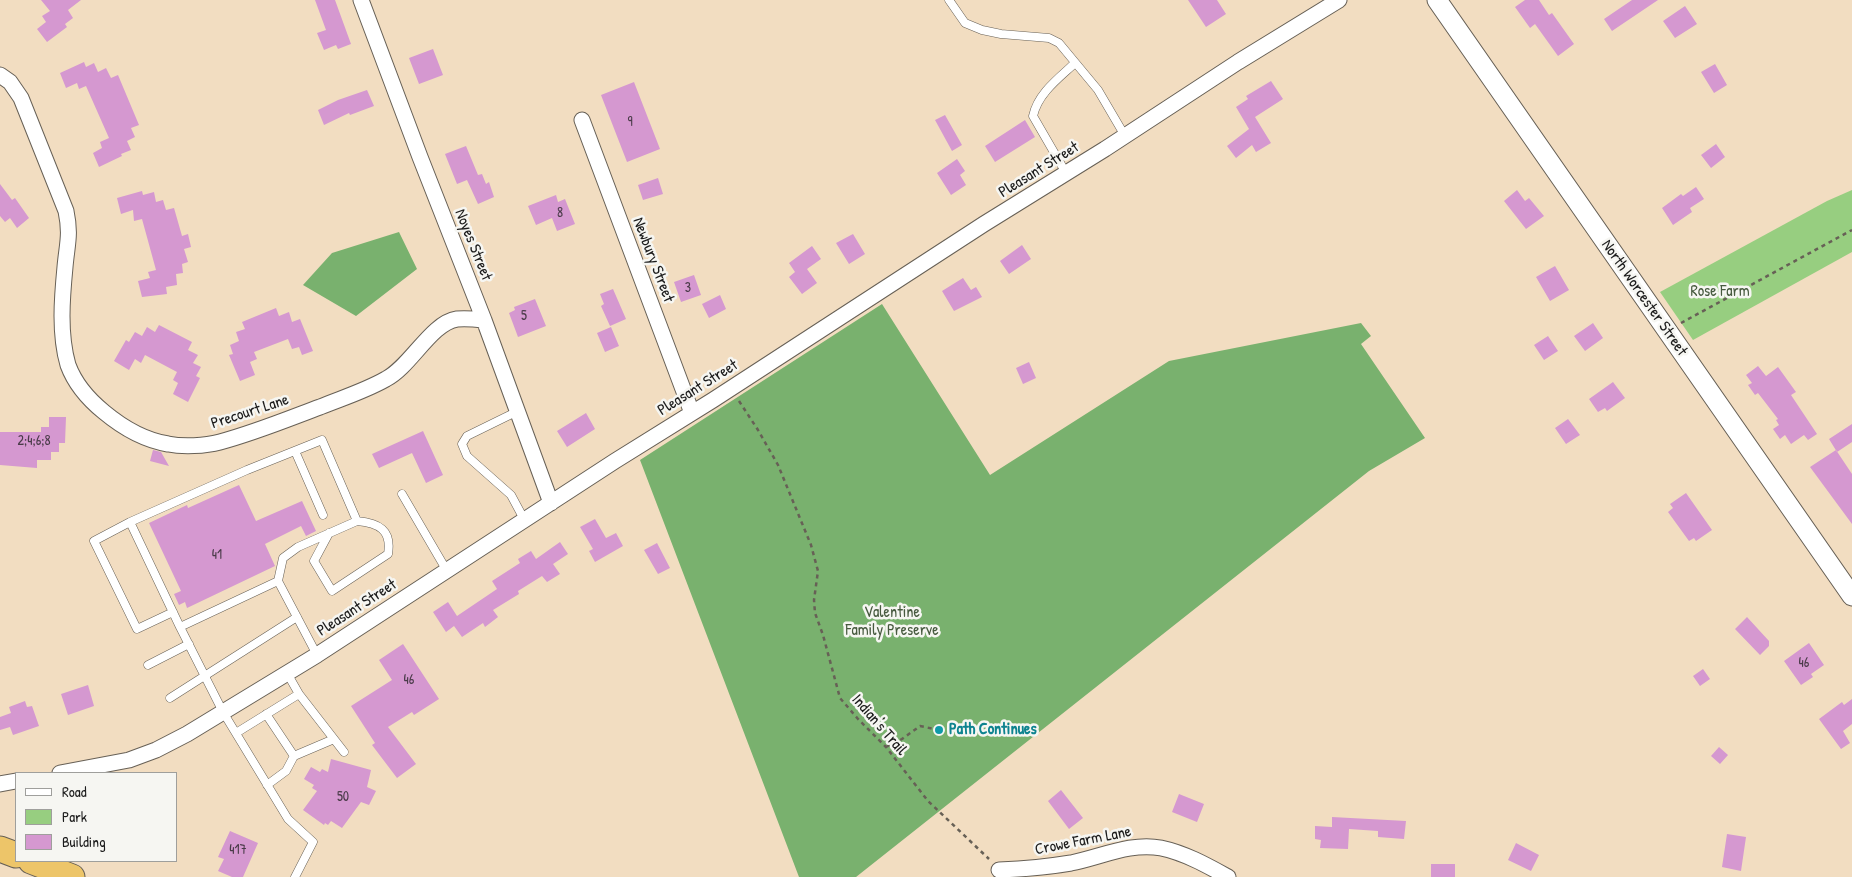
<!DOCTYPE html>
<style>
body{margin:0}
#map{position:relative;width:1852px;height:877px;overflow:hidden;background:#f2ddc1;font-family:"Patrick Hand",sans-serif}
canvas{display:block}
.legend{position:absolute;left:15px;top:772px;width:162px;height:90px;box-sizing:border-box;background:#f6f6f2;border:1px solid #9f9f9c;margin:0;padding:6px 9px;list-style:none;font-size:15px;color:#1c1c1c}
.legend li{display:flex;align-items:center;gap:10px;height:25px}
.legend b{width:25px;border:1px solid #9f9f9c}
</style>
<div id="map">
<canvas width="1852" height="877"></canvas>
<ul class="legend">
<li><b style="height:6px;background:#fff"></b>Road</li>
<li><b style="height:14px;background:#97ce80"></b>Park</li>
<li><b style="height:14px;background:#d598d0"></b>Building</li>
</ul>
</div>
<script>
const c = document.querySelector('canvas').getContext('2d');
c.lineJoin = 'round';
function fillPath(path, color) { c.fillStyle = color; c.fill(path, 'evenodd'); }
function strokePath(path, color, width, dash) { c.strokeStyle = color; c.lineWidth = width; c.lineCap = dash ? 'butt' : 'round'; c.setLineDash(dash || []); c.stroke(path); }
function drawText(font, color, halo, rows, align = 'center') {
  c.font = font + ' "Patrick Hand",sans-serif'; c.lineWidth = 5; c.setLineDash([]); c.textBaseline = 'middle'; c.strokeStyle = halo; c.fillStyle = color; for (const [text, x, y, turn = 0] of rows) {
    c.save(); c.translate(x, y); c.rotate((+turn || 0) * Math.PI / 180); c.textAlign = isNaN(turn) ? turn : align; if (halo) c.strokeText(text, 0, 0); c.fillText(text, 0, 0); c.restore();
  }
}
const green = new Path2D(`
 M1852 190V252L1693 340 1660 292 1827 201Z`);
const forest = new Path2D(`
 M399 232 417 269 356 316 303 285 332 253Z
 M882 304 990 475 1169 361 1361 323 1371 336 1361 344 1425 438 1369 471 856 877H799L640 460Z`);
const building = new Path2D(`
 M41 0H81L68 10 73 18 65 24 67 27 47 42 37 29 46 22 42 16 50 11Z
 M315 0H335L351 44 338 49 336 45 324 50 317 33 326 30Z
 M1188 0H1217L1226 14 1206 27Z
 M1525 0H1539L1549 15 1552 13 1574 44 1558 56 1535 24 1530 28 1515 7Z
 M1632 0H1658L1612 31 1604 19Z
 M1685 6 1697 24 1675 38 1663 21Z
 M433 49 443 75 419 84 409 58Z
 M84 62 86 67 94 63 98 72 106 68 111 78 118 75 139 125 131 128 135 137 127 141 131 150 121 154 122 156 99 167 93 153 102 148 100 142 109 138 86 86 79 89 77 83 66 88 60 73Z
 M1715 64 1727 85 1714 93 1701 72Z
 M1271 81 1283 99 1255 117 1271 143 1256 152 1252 145 1236 158 1227 146 1249 129 1236 107 1248 99 1246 96Z
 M634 82 660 149 627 162 601 95Z
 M367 90 374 106 350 115 349 113 324 125 318 110 338 100Z
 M945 115 962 145 952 151 935 120Z
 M1025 120 1035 137 995 162 985 146Z
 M1716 144 1725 157 1711 168 1701 155Z
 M466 146 478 175 482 174 486 184 489 182 494 197 478 204 467 180 457 184 445 154Z
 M957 159 965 171 960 175 966 185 951 195 937 173Z
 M658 178 663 194 643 200 638 185Z
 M0 184 12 200 15 198 29 218 17 228 10 218 5 222 0 216Z
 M1696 187 1704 199 1690 208 1692 212 1673 225 1662 208 1681 194 1683 196Z
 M1517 190 1525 201 1529 198 1544 216 1526 229 1504 201Z
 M142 191 143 195 154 192 156 202 163 200 166 210 174 208 182 236 188 234 191 247 184 249 188 262 182 264 183 273 176 274 177 285 166 287 167 294 142 297 138 281 150 278 148 272 156 270 142 219 134 221 133 210 121 214 117 198Z
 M556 195 558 202 565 199 575 224 557 231 552 218 536 225 528 206Z
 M853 234 865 254 849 264 836 243Z
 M1022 245 1031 259 1009 274 1000 261Z
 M812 246 821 259 807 269 817 283 802 294 789 277 795 272 789 263Z
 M1555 266 1569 290 1550 301 1536 277Z
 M694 275 701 295 681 302 674 282Z
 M963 278 971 290 976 287 982 297 954 311 942 291Z
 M613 289 626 319 610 326 601 306 604 304 600 294Z
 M720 295 726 309 709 318 702 304Z
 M535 299 546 326 518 337 509 313 515 310 514 307Z
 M276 308 279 316 289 312 292 322 300 319 313 351 302 355 299 347 292 349 288 339 254 352 257 359 250 362 255 375 240 381 229 355 233 354 230 345 239 341 236 332 245 329 242 322Z
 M1593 323 1603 338 1585 351 1574 336Z
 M159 325 192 342 188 350 198 355 193 363 201 367 196 376 200 378 188 402 173 394 178 383 173 380 177 372 145 355 141 363 135 359 129 370 114 361 126 340 129 342 135 332 142 336 147 327 155 332Z
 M611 327 619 346 605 352 597 333Z
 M1548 336 1558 351 1544 360 1534 345Z
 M1029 362 1036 378 1023 384 1016 368Z
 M1758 366 1766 376 1778 367 1796 392 1791 395 1817 434 1808 440 1804 435 1791 444 1785 435 1780 439 1773 429 1779 425 1776 420 1778 419 1758 393 1755 395 1748 385 1752 383 1746 375Z
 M1613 382 1625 398 1607 411 1605 408 1598 412 1589 399Z
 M586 413 595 429 567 447 557 431Z
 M49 417H66L65 443H59V452H51V460H37V468L0 465V432H41V427H49Z
 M1568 419 1580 435 1566 444 1555 428Z
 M1852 424V442L1837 452 1829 439Z
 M423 431 443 475 426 483 412 453 379 468 372 454Z
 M153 450 161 452 169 466 150 461Z
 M1836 450 1852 474V524L1810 467Z
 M239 485 256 521 302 501 316 531 306 536 301 526 265 544 275 566 187 608 185 602 179 605 174 594 181 591 149 523 187 505 188 508Z
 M1686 493 1712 530 1696 541 1694 538 1689 541 1668 512 1673 508 1670 504Z
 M595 519 606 538 616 533 623 546 595 562 589 551 593 549 580 527Z
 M560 542 568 554 553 564 560 574 547 582 542 576 518 591 519 594 493 610 498 617 485 627 483 623 462 637 454 626 446 632 433 612 448 602 457 616 497 589 492 581 520 563 518 559 531 551 536 559Z
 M657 543 670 568 658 574 644 550Z
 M1747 617 1769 641V646L1760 655 1735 629Z
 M1809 643 1824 665 1811 674 1813 677 1801 685 1784 661Z
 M403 644 439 699 414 715 412 712 388 727 416 764 397 778 372 745 375 743 351 706 392 680 379 660Z
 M1703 669 1710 679 1700 686 1693 676Z
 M88 685 94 706 68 715 61 694Z
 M1852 699V724L1843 731 1850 743 1841 749 1819 719 1842 702 1844 705Z
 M25 701 27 707 32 706 39 726 13 735 10 727 0 730V717L11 713 9 707Z
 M1719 747 1728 755 1720 764 1711 756Z
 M331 759 371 770 367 787 376 791 369 805 361 802 342 828 331 821 328 825 325 823 324 825 303 810 317 791 312 788 314 785 304 779 311 767 320 772 322 769 328 772Z
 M1061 790 1083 818 1069 829 1048 801Z
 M1179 794 1204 804 1197 822 1172 812Z
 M1332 817 1406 821 1404 839 1378 837V831L1349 829 1348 849 1320 848 1321 840 1315 839V826L1332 827Z
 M230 831 258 843 243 877H232L218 871 224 859 218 857Z
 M1727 834 1746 837 1741 871 1722 867Z
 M1516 843 1539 855 1531 871 1508 860Z
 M1431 864H1455V877H1431Z`);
const path = new Path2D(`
 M1681 323 1852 230
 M739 401 758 430 778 465 811 545 818 571 814 600 815 613 823 635 840 698 858 719 886 747 928 801 989 859
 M886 747 902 739 920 726 939 730`);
const service = new Path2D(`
 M949 0 965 23 982 30 1001 34 1049 38 1059 43 1098 90 1125 136
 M1066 173 1033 116C1038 93 1059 78 1075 63
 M518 411 467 436 462 444 467 456 511 495 525 521
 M295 451 323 515
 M402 494 447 571
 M130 522 94 541 137 629 173 612
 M329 533 314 561 332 591 388 554C392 530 379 523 357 521
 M278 581 283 558 298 547 357 521 322 440 247 470 130 522 180 627 278 581 317 655
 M180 627 223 712 288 819 313 842 295 877
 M148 665 189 644
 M299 694 344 752
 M170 698 297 617
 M266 714 294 756 334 739
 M236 733 299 694 287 673
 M267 785 286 771 294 756`);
const minor = new Path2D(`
 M361 0 420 157 484 320 551 503
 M0 75 10 82 21 98 66 211C71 235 67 244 65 267 62 298 59 334 68 365 75 384 88 399 104 412 122 427 144 440 168 444 183 447 205 446 220 442 254 433 288 419 320 407 342 398 365 391 386 379 411 366 431 323 457 319 466 318 475 319 484 320
 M582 120 692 413
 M60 773 129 760 156 750 187 734 317 655 615 461 713 400 984 224 1105 149 1238 62 1339 0
 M0 784 16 781
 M999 870C1024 869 1047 867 1071 863 1101 857 1131 842 1161 848 1185 853 1208 866 1228 877`);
const tertiary = new Path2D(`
 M1437 0 1852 596`);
const trunk = new Path2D(`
 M0 849 16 855
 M31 861 72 877`);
const markers = [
 [939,730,5,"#0f9aa8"]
];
const numberNames = [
 ["9",630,122],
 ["8",560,213],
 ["3",688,288],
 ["5",524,316],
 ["2;4;6;8",34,441],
 ["41",217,555],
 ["46",1804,663],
 ["46",409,680],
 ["50",343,797],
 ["417",238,850]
];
const streetNames = [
 ["Pleasant Street",1039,170,-32],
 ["Noyes Street",473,245,68],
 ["Newbury Street",653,260,69],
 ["North Worcester Street",1644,298,55],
 ["Pleasant Street",698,388,-32],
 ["Precourt Lane",250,412,-18],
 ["Pleasant Street",357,608,-33],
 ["Indian's Trail",879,725,49],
 ["Crowe Farm Lane",1083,841,-11]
];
const parkNames = [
 ["Rose Farm",1720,292],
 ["Valentine",892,613],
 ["Family Preserve",892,631]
];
const cultureNames = [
 ["Path Continues",949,730]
];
fillPath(green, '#97ce80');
fillPath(forest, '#79b16e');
fillPath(building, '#d598d0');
strokePath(service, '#676056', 9);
strokePath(minor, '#676056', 17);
strokePath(tertiary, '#676056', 21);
strokePath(trunk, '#676056', 27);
strokePath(path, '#676056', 2.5, [4, 4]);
strokePath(service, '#fff', 8);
strokePath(minor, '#fff', 15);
strokePath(tertiary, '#fff', 19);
strokePath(trunk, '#edc569', 25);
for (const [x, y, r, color] of markers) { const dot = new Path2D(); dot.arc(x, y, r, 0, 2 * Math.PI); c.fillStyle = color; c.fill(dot); strokePath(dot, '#f6f6f2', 2); }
drawText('14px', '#4a3b49', null, numberNames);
drawText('16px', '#1c1c1c', '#f6f6f2', streetNames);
drawText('16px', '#475a3f', '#f6f6f2', parkNames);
drawText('bold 16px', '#0d838f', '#f6f6f2', cultureNames, 'left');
</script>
